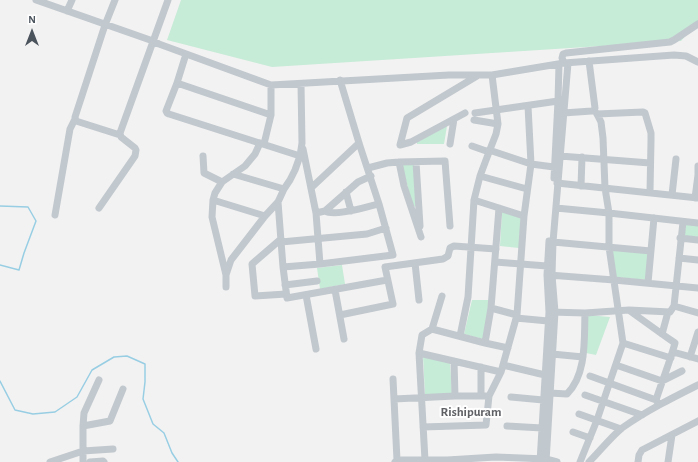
<!DOCTYPE html>
<style>
body{margin:0}
#map{position:relative;width:698px;height:462px;overflow:hidden;background:#f3f2f2;font-family:"Alegreya Sans",sans-serif}
canvas{display:block}
.north{position:absolute;left:12px;top:12px;width:40px;height:40px;-webkit-text-stroke:3px #fff;paint-order:stroke;rotate:0deg;font-size:11px;font-weight:700;line-height:16px;text-align:center;color:#4b535d}
.north::after{content:'';display:block;margin:auto;width:14px;height:18px;background:#4b535d;clip-path:polygon(50% 0,100% 100%,50% 72%,0 100%)}
</style>
<div id="map">
<canvas width="698" height="462"></canvas>
<div class="north">N</div>
</div>
<script>
const c = document.querySelector('canvas').getContext('2d');
c.lineJoin = 'round';
function fillPath(path, color) { c.fillStyle = color; c.fill(path, 'evenodd'); }
function strokePath(path, color, width, dash) { c.strokeStyle = color; c.lineWidth = width; c.lineCap = dash ? 'butt' : 'round'; c.setLineDash(dash || []); c.stroke(path); }
function drawText(font, color, halo, rows, align = 'center') {
  c.font = font + ' "Alegreya Sans",sans-serif'; c.lineWidth = 4; c.setLineDash([]); c.textBaseline = 'middle'; c.strokeStyle = halo; c.fillStyle = color; for (const [text, x, y, turn = 0] of rows) {
    c.save(); c.translate(x, y); c.rotate((+turn || 0) * Math.PI / 180); c.textAlign = isNaN(turn) ? turn : align; if (halo) c.strokeText(text, 0, 0); c.fillText(text, 0, 0); c.restore();
  }
}
const green = new Path2D(`
 M181 0H698V22L681 41 272 67 167 40Z
 M447 126 444 144H417V142Z
 M414 164 417 206 413 207 402 165Z
 M502 211 521 216 519 248 500 246Z
 M686 224 698 225V237L684 236Z
 M612 250 648 253 646 280 615 277Z
 M342 265 345 284 320 289 317 268Z
 M472 300H490L483 339 464 334Z
 M587 315 610 317 596 355 586 353Z
 M423 356 450 362 452 394 425 395Z`);
const stream = new Path2D(`
 M0 206 28 207 36 221 24 253 19 270 0 265
 M0 381 15 410 33 414 55 412 77 397 92 370 114 357 127 356 145 364V382L143 399 153 424 164 433 172 453 178 462`);
const minor = new Path2D(`
 M36 0 153 41 159 44 271 85 449 75H492L564 63 674 55 686 56 698 62
 M115 0 105 25 75 117 76 121 120 135
 M67 11 72 0
 M564 63 562 58 563 54 566 53 670 42 674 40 698 24
 M177 83 186 54
 M465 113 411 142 400 145 407 118 477 76
 M475 113 558 101
 M563 113 592 111 594 110 595 108 589 61
 M597 114 643 112 645 113 651 133V141L650 192
 M271 115 177 83 166 111 167 113 169 114 300 156
 M474 120 498 124
 M264 144 271 115V85
 M450 144 454 119
 M472 146 489 152
 M303 149 316 213 320 264
 M489 150 531 164 554 167
 M203 156 204 173 222 182
 M560 156 650 163
 M399 162 404 186 421 237
 M416 162 420 226
 M368 168 387 163 399 162 445 161 450 226
 M233 174 284 189
 M698 175V166
 M480 176 527 189
 M554 178 558 101 559 64
 M557 183 698 198
 M581 186 582 157
 M311 188 359 143
 M346 192 351 211
 M672 195 676 159
 M695 198 698 175
 M213 200 265 216
 M474 200 524 216
 M278 202 283 267 287 298 387 280
 M99 208 135 156 136 150 135 148 121 137 120 133 168 0
 M556 208 609 213 698 223
 M325 211C335 217 368 206 379 204
 M316 213 325 211 358 182 371 176
 M55 215 70 129 75 119
 M680 238 698 240
 M281 239 252 264 255 296 286 294
 M281 242 367 234 386 228
 M553 242 651 251
 M679 258 698 260
 M495 262 547 266
 M415 263 419 300
 M283 267 320 264 393 255 379 204 359 143 340 80
 M226 275 212 217 213 200 215 193 222 182 245 166 255 154 260 143
 M549 275 614 280 698 288
 M648 283 654 218
 M285 285 317 281
 M226 287V275L231 260 265 216 278 202 284 189 290 180 295 170 300 156 302 143 301 84
 M335 290 344 339
 M306 295 316 349
 M674 306 698 313
 M491 308 517 315
 M630 311 662 334 675 343C670 362 662 381 656 400
 M550 312 585 313 629 310 670 312 674 306 683 222
 M340 315 393 304 385 267 443 259 448 256 450 248 454 246 496 249
 M516 318 548 321
 M432 329 485 343 508 348
 M662 334 668 312
 M460 336 468 297 474 200 480 176 489 152 496 134 498 124 492 75
 M485 343 491 308 499 208
 M623 343 671 358
 M673 352 698 359
 M419 353 501 372
 M552 354 583 357
 M690 357 698 332
 M454 361 455 396
 M503 365 545 375
 M616 365 662 381 682 371
 M481 367V396
 M590 376 656 400 658 403
 M393 379 397 460 395 462
 M550 393 567 394C587 374 584 339 585 313
 M585 395 642 415
 M511 397 543 400
 M394 399 455 396H489
 M579 414 621 429
 M83 426 110 421 123 389
 M507 426 542 428
 M423 427 486 425 489 396 501 372 517 315 524 216 531 164 528 106
 M573 432 590 438
 M397 460H447L496 457 546 459 557 462
 M425 460 419 353 422 335 432 329 442 296
 M50 462 83 451 113 449
 M83 462V426L84 413 99 380
 M90 462 103 461 104 462
 M540 462 549 312 547 275 549 241
 M546 462 555 312 552 275 553 242 568 63
 M580 462 597 420 623 343 609 247V213L605 188 603 138 601 122 597 114 594 110
 M589 462C599 452 611 437 622 428 646 411 672 398 698 385
 M638 462 639 455 642 450 698 421
 M668 462 672 435`);
const neighbourhoodNames = [
 ["Rishipuram",471,412]
];
fillPath(green, '#c6ebd7');
strokePath(stream, '#98cee3', 1.5);
strokePath(minor, '#c1c8ce', 7);
drawText('bold 13px', '#5f6165', '#fff', neighbourhoodNames);
</script>
